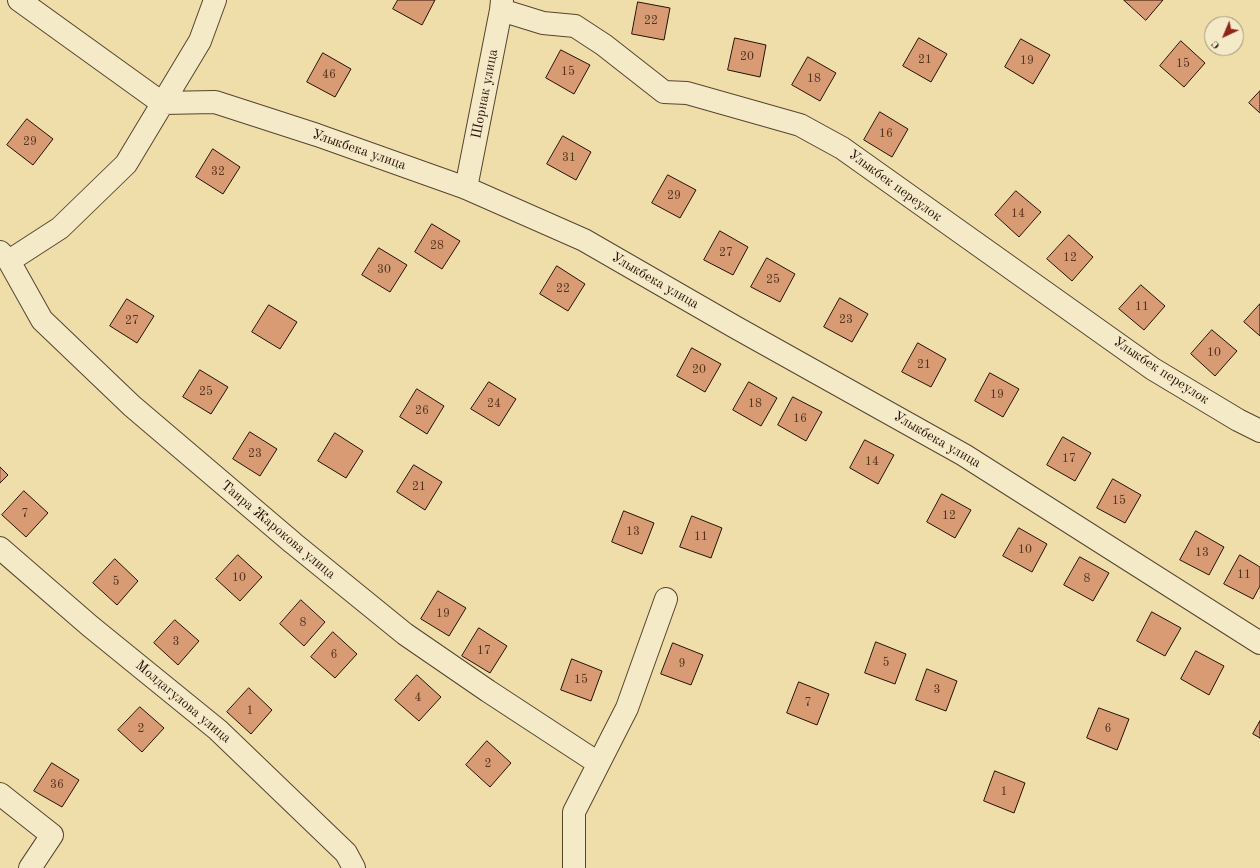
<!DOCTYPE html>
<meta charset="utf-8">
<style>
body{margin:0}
#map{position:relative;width:1260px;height:868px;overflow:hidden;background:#f0deaa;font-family:"Old Standard TT",serif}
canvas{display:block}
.north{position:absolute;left:1204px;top:16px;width:40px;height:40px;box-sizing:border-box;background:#f5eac8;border:1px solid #a1937b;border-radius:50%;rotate:224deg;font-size:11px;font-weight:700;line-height:16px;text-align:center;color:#231107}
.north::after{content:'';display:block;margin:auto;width:14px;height:18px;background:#8f2418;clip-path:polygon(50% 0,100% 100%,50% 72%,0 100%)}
</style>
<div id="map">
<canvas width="1260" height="868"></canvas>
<div class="north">С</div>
</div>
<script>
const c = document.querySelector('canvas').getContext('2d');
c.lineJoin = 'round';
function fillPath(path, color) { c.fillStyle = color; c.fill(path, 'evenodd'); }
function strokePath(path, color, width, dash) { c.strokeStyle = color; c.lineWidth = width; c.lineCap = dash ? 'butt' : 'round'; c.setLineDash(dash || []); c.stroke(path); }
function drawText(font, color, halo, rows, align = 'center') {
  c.font = font + ' "Old Standard TT",serif'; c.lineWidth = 3; c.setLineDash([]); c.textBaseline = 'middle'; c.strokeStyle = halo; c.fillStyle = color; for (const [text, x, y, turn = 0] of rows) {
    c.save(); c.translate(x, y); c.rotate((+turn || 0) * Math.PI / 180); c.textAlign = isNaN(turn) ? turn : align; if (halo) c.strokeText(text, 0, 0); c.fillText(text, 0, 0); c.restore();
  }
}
const building = new Path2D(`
 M398 0H435L422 25 393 9Z
 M1124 0H1163L1146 20Z
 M638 2 670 8 664 40 632 34Z
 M735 38 766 45 760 77 728 70Z
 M919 38 947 54 931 82 903 66Z
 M1021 39 1050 55 1033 84 1005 67Z
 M1181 41 1205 63 1184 87 1160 66Z
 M561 50 590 65 574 94 546 78Z
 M323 53 351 69 335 97 307 82Z
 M808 57 836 73 820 101 792 85Z
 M1260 91V113L1249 103Z
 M880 112 908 129 892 157 864 140Z
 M27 119 53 139 33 165 7 145Z
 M563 136 591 152 576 180 547 164Z
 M213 149 240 167 223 194 196 177Z
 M668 175 696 190 680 218 652 203Z
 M1016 191 1041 212 1019 237 995 215Z
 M432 224 460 241 442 269 415 252Z
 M720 231 748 247 733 275 704 260Z
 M1069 235 1093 257 1072 281 1047 259Z
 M379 248 407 265 390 292 362 275Z
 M767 258 795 274 780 302 751 287Z
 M557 266 585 284 568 311 540 294Z
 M1141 285 1165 306 1144 330 1119 309Z
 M840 298 868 314 852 342 824 327Z
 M127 299 154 316 137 343 110 326Z
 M1260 304V336L1244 322Z
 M269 305 297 322 280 349 252 332Z
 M1212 330 1237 351 1215 376 1191 354Z
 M918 343 946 359 931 387 902 372Z
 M692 348 721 364 705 392 677 376Z
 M200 370 228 387 211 414 183 397Z
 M990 373 1019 389 1003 417 975 401Z
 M489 382 516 399 499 426 471 409Z
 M749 382 777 398 761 426 733 410Z
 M417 389 444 406 427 434 400 417Z
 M793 397 822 412 806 441 778 425Z
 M250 432 277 449 260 476 233 459Z
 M335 433 363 451 346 478 318 461Z
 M1063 437 1091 453 1075 481 1047 465Z
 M865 440 894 455 878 484 850 468Z
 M414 465 442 482 425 510 397 492Z
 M0 467 8 475 0 483Z
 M1113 479 1141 495 1125 523 1097 508Z
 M24 491 48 513 26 537 2 515Z
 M942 494 971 510 955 538 927 522Z
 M624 511 654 523 642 554 612 542Z
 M692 516 722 528 711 558 680 547Z
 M1019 528 1047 544 1032 572 1003 556Z
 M1196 531 1224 547 1209 575 1180 560Z
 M238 555 262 577 240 601 216 579Z
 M1240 555 1260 567V586L1253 599 1224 584Z
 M1080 557 1109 573 1093 601 1064 585Z
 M115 559 138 581 117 605 93 583Z
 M438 591 466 608 449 636 421 619Z
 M301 600 325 622 304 646 280 624Z
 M1152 612 1181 628 1165 656 1137 641Z
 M175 620 199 641 178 665 154 643Z
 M479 628 507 646 490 673 462 656Z
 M333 632 357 654 335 678 311 657Z
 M876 642 906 654 895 684 865 673Z
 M673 643 703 655 691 685 661 674Z
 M1196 651 1224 666 1209 695 1181 679Z
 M572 659 602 671 591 701 561 690Z
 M927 669 957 681 946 711 916 700Z
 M417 675 441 697 419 721 395 700Z
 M799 682 829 694 817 725 787 713Z
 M249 688 272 710 251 734 227 712Z
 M140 707 164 728 142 752 118 730Z
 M1099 708 1129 719 1117 750 1087 738Z
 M1260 721V738L1253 734Z
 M487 741 511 763 490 787 466 765Z
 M52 763 79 780 62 807 34 791Z
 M995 771 1025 783 1014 813 984 801Z`);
const minor = new Path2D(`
 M19 0 162 103 215 102 317 135 466 188 584 240 735 327 964 455 1260 643
 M501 10 543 23 575 26 604 45 664 92 687 93 800 125 842 148 1153 369 1238 420 1260 431
 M466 188 501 10 502 0
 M0 252 9 261 42 320 132 406 293 543 405 634 488 691 598 763
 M9 261 60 228 126 164 200 41 215 0
 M0 548 90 626 218 730 346 853 354 868
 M0 794 52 835 30 868
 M574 868V812L627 708 666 599`);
const numberNames = [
 ["22",651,21],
 ["20",747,57],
 ["21",925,60],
 ["19",1027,61],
 ["15",1183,64],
 ["15",568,72],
 ["46",329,75],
 ["18",814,79],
 ["16",886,134],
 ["29",30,142],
 ["31",569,158],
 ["32",218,172],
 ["29",674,196],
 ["14",1018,214],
 ["28",437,246],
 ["27",726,253],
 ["12",1070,258],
 ["30",384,270],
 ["25",773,280],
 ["22",563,289],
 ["11",1142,307],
 ["23",846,320],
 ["27",132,321],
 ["10",1214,353],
 ["21",924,365],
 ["20",699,370],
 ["25",206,392],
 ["19",997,395],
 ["24",494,404],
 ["18",755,404],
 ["26",422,411],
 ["16",800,419],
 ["23",255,454],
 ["17",1069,459],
 ["14",872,462],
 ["21",419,487],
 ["15",1119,501],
 ["7",25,514],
 ["12",949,516],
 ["13",633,532],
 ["11",701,537],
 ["10",1025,550],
 ["13",1202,553],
 ["11",1244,575],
 ["10",239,578],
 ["8",1087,579],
 ["5",116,582],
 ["19",443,614],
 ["8",303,623],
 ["3",176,642],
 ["17",484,651],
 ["6",334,655],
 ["5",886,663],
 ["9",682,664],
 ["15",581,680],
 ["3",937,690],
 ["4",418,698],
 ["7",808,703],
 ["1",250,711],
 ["2",141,729],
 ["6",1108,729],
 ["2",488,764],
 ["36",57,785],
 ["1",1004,792]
];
const streetNames = [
 ["Шорнак улица",485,94,-79],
 ["Улыкбека улица",359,150,19],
 ["Улыкбек переулок",895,186,36],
 ["Улыкбека улица",655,281,30],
 ["Улыкбек переулок",1161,371,33],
 ["Улыкбека улица",937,440,30],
 ["Таира Жарокова улица",278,530,40],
 ["Молдагулова улица",183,702,40]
];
fillPath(building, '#d99b74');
strokePath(building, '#231107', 1);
strokePath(minor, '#564430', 24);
strokePath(minor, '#f5eac8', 22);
drawText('12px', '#503422', null, numberNames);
drawText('14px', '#231107', '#f5eac8', streetNames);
</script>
